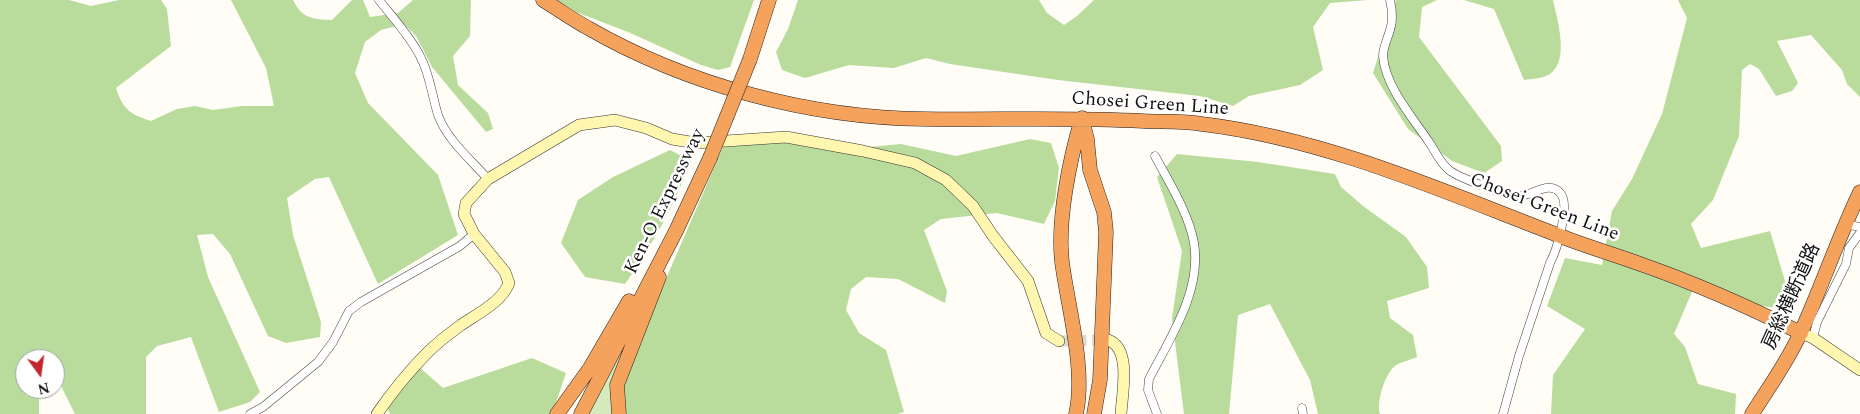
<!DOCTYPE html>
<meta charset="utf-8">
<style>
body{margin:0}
#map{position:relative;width:1860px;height:414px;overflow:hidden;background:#fffdf5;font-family:Spectral,serif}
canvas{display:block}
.north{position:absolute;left:15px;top:349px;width:50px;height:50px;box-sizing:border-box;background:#fff;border:1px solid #a0a0a0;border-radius:50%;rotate:166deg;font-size:14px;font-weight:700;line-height:20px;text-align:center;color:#111}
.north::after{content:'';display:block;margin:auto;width:18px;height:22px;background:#c4262e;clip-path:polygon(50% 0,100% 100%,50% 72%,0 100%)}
</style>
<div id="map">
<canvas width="1860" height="414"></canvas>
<div class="north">N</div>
</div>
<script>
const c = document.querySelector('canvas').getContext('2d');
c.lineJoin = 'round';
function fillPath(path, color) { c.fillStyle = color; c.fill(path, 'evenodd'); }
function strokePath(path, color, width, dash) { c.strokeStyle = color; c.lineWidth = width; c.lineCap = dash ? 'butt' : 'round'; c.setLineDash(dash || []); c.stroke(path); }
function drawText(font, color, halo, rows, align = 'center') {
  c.font = font + ' Spectral,"Noto Sans JP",serif'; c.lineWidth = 5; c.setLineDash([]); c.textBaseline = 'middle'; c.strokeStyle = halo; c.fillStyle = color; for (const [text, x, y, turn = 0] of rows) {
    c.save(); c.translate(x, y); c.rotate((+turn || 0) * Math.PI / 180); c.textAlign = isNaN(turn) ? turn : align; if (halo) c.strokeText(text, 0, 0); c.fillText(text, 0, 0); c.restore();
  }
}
const green = new Path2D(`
 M631 335 615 414H588Z`);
const forest = new Path2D(`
 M0 0H69L91 6 119 0H161L167 9 171 46 116 88C123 110 130 114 151 121L177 109 195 106 213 110 242 106H274L266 68 231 0H293C302 19 313 19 332 20L352 0H363L370 17 398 13 413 0H471L470 36 453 56 458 85 488 113 493 129 486 132 432 67 416 36 404 24 381 30 365 42 355 73 368 103 438 175 458 235 378 284 329 177 315 179 287 198 293 235 321 322 320 337 286 343 268 336 230 254 213 234 197 235 208 277 260 392 250 402 219 412 191 337 157 346 146 357V414H75L60 384 55 383V359H25V389H39V414H0Z
 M557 0H754L730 67 718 70 701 65 628 32 576 12Z
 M798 0H1039L1047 13 1064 25 1077 16 1094 0H1368L1330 3 1313 27 1323 70 1300 85 1249 96 1233 106 1200 96 1058 80 950 64 926 58 894 68 849 65 805 78 782 70 776 52 788 29Z
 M1396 0H1437L1422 7 1419 37 1501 146 1502 161 1484 173 1452 161 1408 129 1373 73Z
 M1464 0H1553C1557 19 1570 60 1550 74 1545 78 1531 79 1524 80L1494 9Z
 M1678 0H1860V97L1847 84 1842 70 1811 35 1777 41 1798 83 1792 91 1776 96 1759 69 1750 64 1742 70 1739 136 1713 200 1691 224 1701 248 1770 231 1791 301 1780 308 1760 306 1697 280 1674 334 1685 347 1698 384 1736 394 1735 414H1551L1553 375 1585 329 1547 306 1565 258 1602 265 1612 211 1632 179 1662 114 1687 18Z
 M1030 139 1051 143 1059 168 1055 201 1044 224 997 213 941 219 924 230 947 291 945 303 898 279 866 277 851 289 846 310 859 333 886 350 904 412 897 414H622V387L642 334 724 145 780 141 838 150 901 144 956 156Z
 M670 150 691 161C674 206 653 244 625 284L585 277 561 243 578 200 613 177Z
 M1177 154 1258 162 1335 174 1341 187 1363 206 1406 237 1427 267 1429 288 1387 301 1390 318 1413 335 1417 357C1411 360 1400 362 1395 366 1385 374 1376 402 1380 414H1318L1310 380 1270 304 1238 315 1229 414H1184L1172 318 1182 251 1157 177Z
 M532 358 566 373 553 411 551 414H390L386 406 418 366 443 388Z`);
const secondaryTunnel = new Path2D(`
 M1059 341 1108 340`);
const street = new Path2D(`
 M379 0C393 18 410 36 420 56 430 74 432 96 438 115 447 140 471 160 488 179
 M1390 0C1392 9 1393 17 1391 26 1389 36 1383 46 1383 56 1385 86 1413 118 1429 142 1436 152 1439 162 1449 170 1457 177 1505 195 1516 196 1531 198 1549 178 1561 194 1570 205 1557 250 1550 263L1519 356 1503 414
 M1155 156C1169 182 1189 214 1194 243 1202 291 1170 338 1149 379L1148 390 1157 414
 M1845 224 1860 227
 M1813 338 1817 322 1846 264 1849 248 1860 233
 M1302 408 1303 414
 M250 414 263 407 318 362 333 342 349 311 361 302 460 246 474 234`);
const secondary = new Path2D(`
 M1801 333 1813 338 1860 370
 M1108 340C1132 348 1122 394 1121 414
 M377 414C392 392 409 371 428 352 438 342 450 333 461 325 477 314 502 302 509 283L505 272 474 234 464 214 466 203 488 179 579 125 615 120 646 128 672 139 696 143 786 137 863 151 915 163 946 180 973 206 993 236 1028 281 1046 333 1059 341`);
const highway = new Path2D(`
 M543 0C558 9 573 20 588 28 687 85 810 118 924 119 997 120 1070 117 1143 121 1162 122 1183 121 1202 124 1326 139 1440 190 1555 234 1584 246 1614 254 1643 265 1697 284 1749 307 1801 333
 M750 59 769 0
 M1082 119 1087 139 1090 170 1104 212 1106 232 1100 380 1094 414
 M557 414 590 368 629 301
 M581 414 676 231 710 158
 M619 414 617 385 659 277
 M1076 414C1086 369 1068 308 1062 262 1057 220 1070 158 1082 118
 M1752 414C1769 387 1788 361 1801 332 1822 286 1838 238 1860 192`);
const highwayBridge = new Path2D(`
 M710 158 750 59`);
const streetNames = [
 ["Chosei Green Line",1150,105,4],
 ["Ken-O Expressway",666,202,-64],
 ["Chosei Green Line",1544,208,21],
 ["房総横断道路",1793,297,-66]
];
fillPath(green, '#d5ebbd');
fillPath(forest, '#b9dc9c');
strokePath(secondaryTunnel, '#dbdad3', 11, [11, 5.5]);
strokePath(street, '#444', 9);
strokePath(secondary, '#333', 12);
strokePath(highway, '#222', 15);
strokePath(street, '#fff', 8);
strokePath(secondary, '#fff6b0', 11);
strokePath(highway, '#f5a25d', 14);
strokePath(highwayBridge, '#222', 15, []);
strokePath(highwayBridge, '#f5a25d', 14);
drawText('19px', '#111', '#fff', streetNames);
</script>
